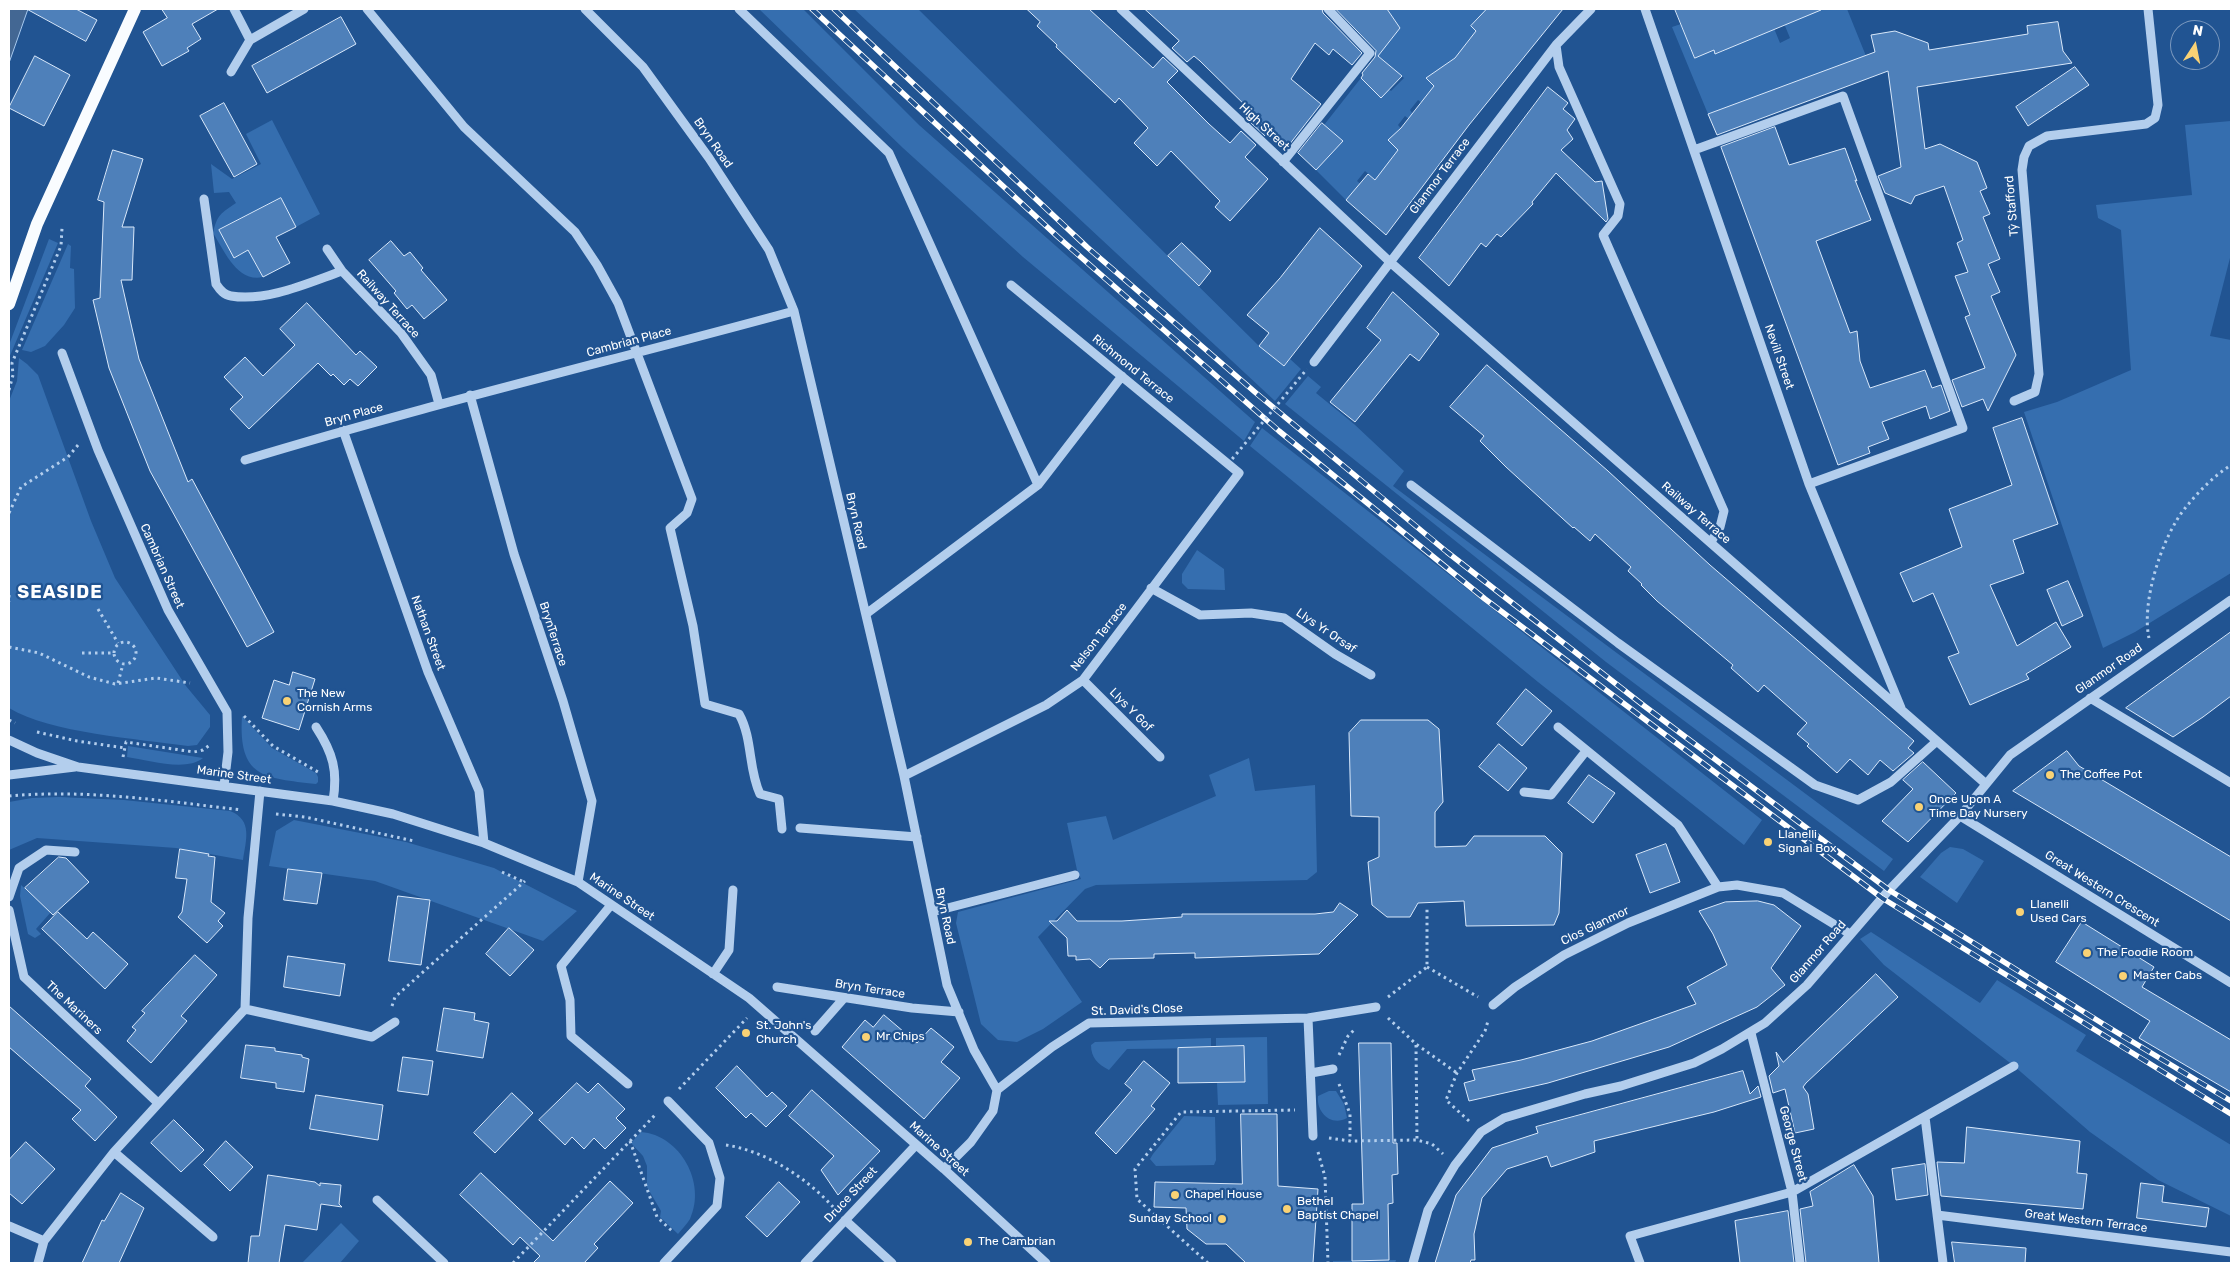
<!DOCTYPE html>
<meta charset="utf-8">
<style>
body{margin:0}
#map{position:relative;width:2240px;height:1272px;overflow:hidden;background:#215492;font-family:Rubik,sans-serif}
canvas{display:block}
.frame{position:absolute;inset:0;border:10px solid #fff;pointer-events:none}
.north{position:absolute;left:2170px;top:20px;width:50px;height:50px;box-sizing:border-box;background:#215492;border:1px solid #7a98be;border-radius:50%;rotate:11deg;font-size:14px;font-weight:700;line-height:20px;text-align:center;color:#fff}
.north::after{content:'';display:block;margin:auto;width:18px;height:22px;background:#f9d275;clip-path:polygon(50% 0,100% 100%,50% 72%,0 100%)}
</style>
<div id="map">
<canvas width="2240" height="1272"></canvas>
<div class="frame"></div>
<div class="north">N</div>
</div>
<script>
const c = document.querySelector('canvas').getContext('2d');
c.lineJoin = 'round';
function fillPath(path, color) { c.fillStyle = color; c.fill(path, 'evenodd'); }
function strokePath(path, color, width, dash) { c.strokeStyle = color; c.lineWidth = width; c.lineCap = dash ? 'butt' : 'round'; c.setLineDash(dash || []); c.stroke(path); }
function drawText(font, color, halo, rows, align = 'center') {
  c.font = font + ' Rubik,sans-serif'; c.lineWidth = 4.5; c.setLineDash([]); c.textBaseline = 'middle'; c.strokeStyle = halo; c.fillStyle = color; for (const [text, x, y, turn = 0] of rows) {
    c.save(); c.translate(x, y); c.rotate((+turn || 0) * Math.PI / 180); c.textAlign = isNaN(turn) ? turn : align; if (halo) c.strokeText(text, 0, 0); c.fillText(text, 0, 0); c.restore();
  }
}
const green = new Path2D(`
 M759 9H803L919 125 1255 422 1244 441 1023 257 903 148Z
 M854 9H918L1259 346 1284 366 1290 359 1301 369 1275 401Z
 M1387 9H1487L1484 12 1485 41 1470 38 1465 45 1482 59 1461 53 1449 62 1457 73 1439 116 1418 100 1410 110 1426 133 1405 116 1398 125 1404 132 1408 158 1395 153 1386 166 1394 173 1378 182 1365 171 1357 181 1380 201 1346 200 1316 170 1342 141 1324 125 1361 78 1379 95 1387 88 1391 91 1404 78 1378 56 1400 28Z
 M1719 9H1721L1735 45 1746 41 1732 9H1743L1755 37 1765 33 1756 9H1766L1780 43 1790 38 1778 9H1790L1794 20 1805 16 1802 9H1847L1866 56 1708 114 1672 27 1681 24 1695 58 1701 16 1716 54 1726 50 1711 12Z
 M272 120 320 214 296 227 281 198 219 230 234 258 248 250 263 277C237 283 224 250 213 233 217 215 221 213 236 203L229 192 214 193 211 164 232 179 261 164 246 134Z
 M2231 121V254L2210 336 2231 340V573L2135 632 2103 648 2024 412 2057 402 2131 370 2121 230 2098 218 2096 205 2192 195 2185 125Z
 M49 239 58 243 9 358V345Z
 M68 244 71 246 70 268 74 269 75 308 64 325 45 346 31 352 22 350Z
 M19 358 27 364 38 375 91 521 115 578 186 686 210 715V727L197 745 188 746C139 739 50 733 9 708V401L17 381Z
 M1308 376 1321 387 1316 393 1354 424 1404 471 1393 486 1893 859 1884 871 1606 662 1285 404Z
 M1262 428 1762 820 1744 845 1538 682 1250 446Z
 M1197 550 1224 569 1225 590 1188 589 1182 583V574Z
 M242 716 272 748 316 773 318 777V782L316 784C264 778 238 778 242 716Z
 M128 746 203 758C186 772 148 760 127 757Z
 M1249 758 1255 791 1315 785 1317 872 1307 880 1096 885 1085 889 1038 937 1082 1002 1043 1029 1017 1042 998 1040 981 1024 956 923 958 912 1081 879 1077 870 1067 823 1106 816 1113 840 1216 796 1209 775Z
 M59 797 124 800 230 811C253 820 246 840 243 860L176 848 37 838 9 850V802L32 798Z
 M294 820 406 842 494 868 577 911 543 941 375 881 269 866 276 831Z
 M1950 847 1963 849 1984 861 1957 903 1920 877 1941 853Z
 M21 885 51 912 36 929 41 934 35 938 28 934 20 896Z
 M1871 932 1980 1003 1997 980 2086 1035 2076 1051 2231 1145V1216L2158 1180 2090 1132 2014 1066 1884 965 1860 939Z
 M1267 1037 1268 1104 1218 1105 1217 1083 1245 1082 1244 1046H1216V1038Z
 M1211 1038V1046L1206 1048 1127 1049 1109 1070C1098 1064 1091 1058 1091 1045L1095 1042Z
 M1329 1091H1336L1344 1104 1347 1118C1331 1127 1316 1112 1318 1096Z
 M1184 1116 1215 1117 1216 1160 1214 1165 1156 1166 1150 1159 1153 1154Z
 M641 1132C680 1135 707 1183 690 1219 687 1224 682 1229 678 1234L660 1217 661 1211 647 1187V1166L643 1156 631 1143Z
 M341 1223 359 1241 340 1263H302Z
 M1396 1260 1395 1263H1333V1261Z`);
const water = new Path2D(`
 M9 9H28L9 63Z`);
const building = new Path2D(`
 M27 9H76L97 20 86 41Z
 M162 9H218L192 24 201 39 187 48 189 51 162 66 143 32 167 18Z
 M1027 9H1089L1153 68 1163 57 1178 71 1167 82 1209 124 1230 143 1241 131 1256 145 1245 157 1268 179 1230 221 1215 207 1220 201 1171 151 1157 166 1134 143 1148 128 1119 98 1115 103 1056 47 1057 45 1037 26 1040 22Z
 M1145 9H1322L1323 13 1362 53 1352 65 1333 49 1329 55 1315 43 1291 79 1321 104 1289 145 1271 130 1265 136 1250 122 1256 116 1200 61 1194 56 1187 62 1172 48 1179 41Z
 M1336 9H1387L1400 28 1378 56 1402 76 1381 98 1361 78 1363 75 1362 73 1375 57 1376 51Z
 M1487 9H1563L1469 125 1386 235 1346 200 1368 174 1375 180 1398 150 1388 140 1401 128 1434 86 1426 78 1455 58 1476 31 1471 26Z
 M1675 9H1820L1821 10 1715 54 1714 50 1695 58Z
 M341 17 356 44 267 93 252 66Z
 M2058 22 2063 51 2072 63 1917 87 1925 149 1940 144 1977 162 1987 188 1980 191 1990 214 1983 217 2000 259 1988 264 2000 292 1991 296 2016 355 1988 411 1983 399 1962 407 1952 380 1985 368 1965 317 1970 315 1955 276 1968 272 1957 243 1963 240 1944 186 1915 196 1911 204 1885 193 1878 176 1901 167 1888 71 1717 135 1708 114 1875 52 1871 35 1895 31 1928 43 1929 50 2028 34 2027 26Z
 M35 56 70 75 44 126 9 108Z
 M2075 67 2089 85 2028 126 2016 107Z
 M1548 87 1568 103 1563 109 1575 119 1567 130 1573 139 1561 150 1595 182 1602 181 1608 219 1606 222 1556 173 1532 202 1533 204 1501 237 1497 234 1486 247 1481 243 1449 286 1419 258Z
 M224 103 257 164 234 177 200 116Z
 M1322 123 1343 141 1316 170 1298 153Z
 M1775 127 1789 165 1845 148 1857 181 1855 180 1871 220 1816 241 1850 333 1857 331 1860 361 1870 388 1925 370 1932 388 1941 385 1950 411 1930 419 1926 406 1882 422 1889 439 1868 447 1870 453 1838 465 1721 147Z
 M113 150 143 159 122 227H134L132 280H121L139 359 188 482 192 479 274 632 247 647 150 471 109 368 93 300 100 298 104 202 98 200Z
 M281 198 296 227 276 237 290 263 263 277 248 250 234 258 219 230Z
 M1320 228 1362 266 1284 366 1259 346 1269 333 1247 315 1280 278Z
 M391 241 404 256 410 252 423 268 421 270 447 300 424 319 412 305 407 309 394 293 396 291 369 260Z
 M1182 243 1211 271 1199 286 1168 256Z
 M1393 292 1439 334 1419 361 1410 354 1355 422 1330 402 1381 340 1367 328Z
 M307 303 356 355 360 351 377 367 358 386 350 379 344 385 333 374 331 376 318 363 249 429 230 409 243 397 224 377 245 357 263 376 295 345 280 329Z
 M1487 365 1608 471 1710 565 1914 741 1908 748 1914 753 1893 771 1880 760 1868 775 1850 759 1837 773 1807 746 1809 744 1797 734 1807 723 1764 685 1758 692 1731 668 1733 665 1657 601 1641 585 1642 584 1628 571 1631 567 1595 534 1590 541 1574 527 1573 528 1506 467 1480 441 1484 436 1450 407Z
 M2022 418 2058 524 2013 540 2024 573 1990 585 2017 646 2056 622 2071 647 2026 674 2029 679 1970 705 1948 657 1959 653 1933 593 1913 602 1900 573 1962 547 1949 509 2012 485 1993 428Z
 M2068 581 2083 616 2062 626 2047 590Z
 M2231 632V696L2203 717 2173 737 2126 708Z
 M293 672 315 679 299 730 262 718 274 680 289 685Z
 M1526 689 1552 711 1522 746 1497 724Z
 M1361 720H1428L1439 729 1443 802 1435 812V847L1466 846 1474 836H1545L1562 853 1559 913 1554 925 1466 926 1464 901 1418 903 1410 917H1387L1372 905 1368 862 1379 857V817L1351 816 1349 733Z
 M1499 744 1527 768 1508 791 1479 767Z
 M2067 751 2079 766 2231 857V921L2013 791Z
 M1923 762 1956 793 1908 842 1882 821 1913 789 1903 780Z
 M1589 775 1615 793 1593 823 1568 803Z
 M1666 844 1680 882 1650 893 1636 855Z
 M180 849 209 854 208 856 215 857 211 902 225 913 218 921 223 926 207 943 178 917 182 912 187 879 176 878Z
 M59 857 66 858 89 882 53 915 25 888Z
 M288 869 322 873 317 904 284 900Z
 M398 896 430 900 421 965 389 961Z
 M1758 901 1774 905 1801 926 1771 968 1785 985 1757 1007 1669 1047 1548 1083 1469 1101 1464 1083 1475 1080 1472 1070 1521 1060 1592 1041 1696 1004 1687 987 1727 965 1713 934 1699 911 1725 902Z
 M1340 903 1358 915 1319 954 1195 958V953L1154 954V958L1109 959 1100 968 1090 959 1076 960V956H1068L1067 938 1049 921H1057L1067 910 1077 921H1122L1182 917V914H1315L1333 912Z
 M58 912 87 939 93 932 128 964 105 989 42 929Z
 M2082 922 2154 967 2142 987 2231 1040V1092L2139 1038 2150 1021 2056 962Z
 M509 928 534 950 510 976 486 954Z
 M195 955 217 975 181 1016 187 1021 151 1063 127 1041 136 1030 132 1027 145 1013 142 1011Z
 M288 956 345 964 340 996 284 987Z
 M1876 974 1898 997 1806 1083 1803 1087 1808 1094 1814 1129 1795 1133 1785 1089 1773 1093 1769 1076 1779 1066 1776 1052 1783 1062Z
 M9 1006 91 1079 85 1086 117 1117 95 1141 72 1119 81 1110 9 1047Z
 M444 1008 475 1013 474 1020 489 1023 483 1058 437 1051Z
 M884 1015 917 1043 931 1028 954 1047 941 1062 960 1078 924 1119 842 1047 865 1020 873 1027Z
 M1359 1043H1391L1393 1143H1397L1398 1174 1392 1175 1393 1203 1388 1204 1389 1260 1352 1261V1204H1363Z
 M246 1045 275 1048V1051L302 1055V1057L309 1059 304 1092 276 1088V1083L241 1078Z
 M1244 1046 1245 1082 1178 1083V1048Z
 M403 1057 433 1061 428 1095 398 1091Z
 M1144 1061 1170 1083 1151 1106 1155 1109 1116 1154 1095 1133 1132 1090 1125 1084Z
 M737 1066 767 1097 772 1092 787 1106 766 1127 751 1113 746 1118 716 1088Z
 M1743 1071 1750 1094 1758 1086 1761 1097 1714 1112 1594 1141 1595 1152 1551 1167 1547 1156 1507 1169 1482 1198 1474 1234 1475 1260H1471L1470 1263H1435L1456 1195 1492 1148 1538 1133 1536 1127Z
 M577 1083 588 1093 598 1083 625 1109 616 1118 626 1128 605 1149 594 1138 584 1149 572 1137 565 1145 539 1120Z
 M812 1090 880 1151 838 1195 821 1170 834 1156 789 1116Z
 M512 1093 533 1113 495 1153 474 1133Z
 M316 1095 383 1105 378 1140 310 1129Z
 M1241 1114H1277L1278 1186 1318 1189 1313 1263H1246L1226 1244H1206L1187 1229 1186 1208 1154 1207 1155 1182 1242 1184Z
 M174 1120 204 1150 181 1172 151 1143Z
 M1967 1127 2080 1141 2077 1173 2087 1174 2083 1209 1941 1196 1937 1162 1964 1163Z
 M226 1141 253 1167 230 1191 204 1165Z
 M26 1142 55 1169 22 1204 9 1193V1160Z
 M1925 1164 1928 1195 1896 1200 1892 1169Z
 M1854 1165 1873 1196 1879 1263H1806L1800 1209 1813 1206 1810 1192Z
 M481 1173 553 1241 610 1181 633 1203 594 1244 598 1248 584 1263H533L540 1256 520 1237 513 1245 460 1195Z
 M268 1175 315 1182 320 1186V1183L341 1185 339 1204 342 1207 321 1204 317 1230 285 1225 279 1263H248L251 1236H259Z
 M779 1182 800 1202 767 1237 746 1217Z
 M2141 1183 2164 1186 2162 1202 2209 1208 2206 1227 2137 1218Z
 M121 1193 144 1208 119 1263H82L102 1220 104 1221Z
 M1788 1211 1794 1263H1740L1735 1221Z
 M1952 1242 2026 1248 2025 1263H1955Z`);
const path = new Path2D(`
 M9 390 13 375 12 363 61 246 62 228
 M9 513 21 487 68 457 78 445
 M9 595V602
 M98 609 118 643
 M2149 638C2141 602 2162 536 2186 507 2199 491 2214 476 2231 465
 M114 653a11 11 0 1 1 22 0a11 11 0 1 1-22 0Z
 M9 647 39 653 89 677 115 684 156 678 190 683
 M82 653H114
 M118 683 123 664
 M244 716 273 746 318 772
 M9 720 15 723
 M37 732 77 741 125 748
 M123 757 126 742 194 752 203 750 211 744
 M9 796C88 789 164 801 242 810
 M276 814 305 817 414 841
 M502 872 524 882
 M1427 967 1478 997
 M1388 997 1427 967V906
 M392 1006 395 997 525 881
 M1388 1018 1416 1044 1457 1073
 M1416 1045 1417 1140
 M1339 1055 1348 1036 1355 1029
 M1339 1084 1350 1114V1141
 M679 1089 747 1018
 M1469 1121 1446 1100 1457 1073 1485 1031 1488 1021
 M1329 1138 1350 1141 1417 1140 1432 1144 1443 1154
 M630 1141 657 1217 672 1231
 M726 1145C766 1151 807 1178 834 1208
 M1318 1152 1325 1177 1328 1263
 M513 1263 656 1114
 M1208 1263 1137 1199 1135 1169 1181 1112 1295 1110`);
const minor = new Path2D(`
 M234 9 250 40
 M367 9 464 127 575 232 597 265 618 303 692 499 687 513 670 528 693 626 705 704 739 714C753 739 748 769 760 794L779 799 782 829
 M585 9 643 67 709 158 769 250 794 311 904 776 947 985 974 1050 997 1090
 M739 9 889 153 1038 485 1122 376
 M1121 9 1390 262 1986 784
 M1645 9 1809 484 1901 708
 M1556 45 1559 67 1620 204 1618 216 1603 235 1724 511 1720 527 1711 542
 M231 72 250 40 304 9
 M1694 150 1843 96 1963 428 1809 484
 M1283 162 1370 53 1328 9
 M204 199 216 284C220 290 224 295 231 296 267 302 308 283 342 271
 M327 249 342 271 401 333 431 375 439 404
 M62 353 98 450 168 610 227 712 228 752 224 786
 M1314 362 1556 45 1591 9
 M470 395 514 554 563 701 592 801 578 882
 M2014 401 2035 392 2039 374 2022 170 2024 157 2029 146 2047 136 2146 124 2155 118 2158 105 2148 9
 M343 430 428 672 479 791 484 843
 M245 460C426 405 611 361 794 311
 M1411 485 1618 643 1815 785 1858 800 1891 782 1937 741
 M1151 588 1200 615 1251 613 1284 618 1335 654 1371 675
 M866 614 1038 485
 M1083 680 1160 757
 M2090 698 2231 783
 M316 727C333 753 338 771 333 801
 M1558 727 1678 825 1718 887
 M9 740 37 753 78 767 333 801 393 814 484 843 578 882 749 998 944 1169 1046 1263
 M9 775 75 767
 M904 776 1046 705 1083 680 1239 473 1011 285
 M1524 792 1551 795 1586 751
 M1960 816 2231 983
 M800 828 917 837
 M9 897 19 868 46 850 75 852
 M611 905 561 966 570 1000 571 1036 628 1084
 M9 910 24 977 158 1103
 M932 912 1075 875
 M713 974 729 950 733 890
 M777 987 912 1008 959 1012
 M1493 1005 1515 987 1564 955 1628 923 1718 887 1737 885 1783 893 1850 934
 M245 1009 372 1037 395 1022
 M1308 1018 1313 1136
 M815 1031 844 998
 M1751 1033 1792 1192 1800 1263
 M1311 1073 1333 1069
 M1925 1117 1943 1263
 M114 1152 213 1237
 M944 1169 971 1142 993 1111 997 1090 1052 1047 1089 1023 1308 1018 1376 1007
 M377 1200 444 1263
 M1937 1215 2231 1252
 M845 1220 892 1263
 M9 1226 44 1241
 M38 1263 44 1241 114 1152 245 1009 248 918 260 791
 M664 1263 717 1206 720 1178 709 1143 668 1101
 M805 1263 916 1145
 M1413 1263 1428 1210 1455 1165 1481 1132 1504 1118 1585 1094 1621 1086 1694 1063 1722 1049 1765 1023 1807 985 1889 890 1960 816 2010 755 2231 600
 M1640 1263 1630 1236 1792 1192 2014 1066`);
const major = new Path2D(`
 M9 304 37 224 135 9`);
const rail = new Path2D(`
 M812 9 1058 237 1279 431 1485 599 1882 898 2231 1114
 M834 9 1087 247 1256 393 1447 552 1643 705 1889 890 2108 1027 2231 1101`);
const pathBridge = new Path2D(`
 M1228 464 1307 369`);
const markers = [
 [287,701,5,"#f9d275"],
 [2050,775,5,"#f9d275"],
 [1919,807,5,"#f9d275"],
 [1768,842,5,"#f9d275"],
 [2020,912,5,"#f9d275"],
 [2087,953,5,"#f9d275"],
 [2123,976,5,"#f9d275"],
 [746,1033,5,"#f9d275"],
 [866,1037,5,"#f9d275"],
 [1175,1195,5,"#f9d275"],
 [1287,1209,5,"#f9d275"],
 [1222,1219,5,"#f9d275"],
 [968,1242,5,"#f9d275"]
];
const streetNames = [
 ["High Street",1264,127,43],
 ["Bryn Road",713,143,55],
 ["Glanmor Terrace",1440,176,-53],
 ["Tŷ Stafford",2012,206,-95],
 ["Railway Terrace",388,304,48],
 ["Cambrian Place",629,342,-15],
 ["Nevill Street",1779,357,71],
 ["Richmond Terrace",1133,369,39],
 ["Bryn Place",354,415,-16],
 ["Railway Terrace",1696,513,41],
 ["Bryn Road",856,521,77],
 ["Cambrian Street",162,566,66],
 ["Llys Yr Orsaf",1326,631,34],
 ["Nathan Street",428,633,70],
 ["BrynTerrace",553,634,72],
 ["Nelson Terrace",1099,637,-52],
 ["Glanmor Road",2109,669,-35],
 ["Llys Y Gof",1131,710,45],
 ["Marine Street",234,775,8],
 ["Great Western Crescent",2102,889,32],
 ["Marine Street",622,897,34],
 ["Bryn Road",945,916,78],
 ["Clos Glanmor",1595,926,-26],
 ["Glanmor Road",1818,952,-49],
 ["Bryn Terrace",870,989,9],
 ["The Mariners",74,1008,43],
 ["St. David's Close",1137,1010,-2],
 ["George Street",1793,1144,75],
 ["Marine Street",939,1149,42],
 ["Druce Street",851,1195,-47],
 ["Great Western Terrace",2086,1221,7]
];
const poiNames = [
 ["The New",297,694],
 ["Cornish Arms",297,708],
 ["The Coffee Pot",2060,775],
 ["Once Upon A",1929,800],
 ["Time Day Nursery",1929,814],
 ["Llanelli",1778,835],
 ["Signal Box",1778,849],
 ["Llanelli",2030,905],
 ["Used Cars",2030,919],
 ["The Foodie Room",2097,953],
 ["Master Cabs",2133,976],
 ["St. John's",756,1026],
 ["Church",756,1040],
 ["Mr Chips",876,1037],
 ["Chapel House",1185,1195],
 ["Bethel",1297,1202],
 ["Baptist Chapel",1297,1216],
 ["Sunday School",1212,1219,"right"],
 ["The Cambrian",978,1242]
];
const districtNames = [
 ["SEASIDE",60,593]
];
fillPath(green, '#356eaf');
fillPath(water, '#436793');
strokePath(water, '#a7c9ee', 1);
fillPath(building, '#4e80ba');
strokePath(building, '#d9e8fa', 1);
strokePath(path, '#b3ceed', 3, [2.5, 4]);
strokePath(minor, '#b3ceed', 9);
strokePath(major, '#f9fcff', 12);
strokePath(rail, '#fff', 5.5);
strokePath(rail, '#215492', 4, [11]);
strokePath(pathBridge, '#b3ceed', 3, [2.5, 4]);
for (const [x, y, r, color] of markers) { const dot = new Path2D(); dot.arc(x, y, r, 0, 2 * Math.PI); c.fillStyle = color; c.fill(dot); strokePath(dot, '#215492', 2); }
drawText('12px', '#fff', '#215492', streetNames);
drawText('12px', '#fff', '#215492', poiNames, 'left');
c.letterSpacing = '1px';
drawText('bold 18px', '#fff', '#215492', districtNames);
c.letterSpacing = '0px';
</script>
